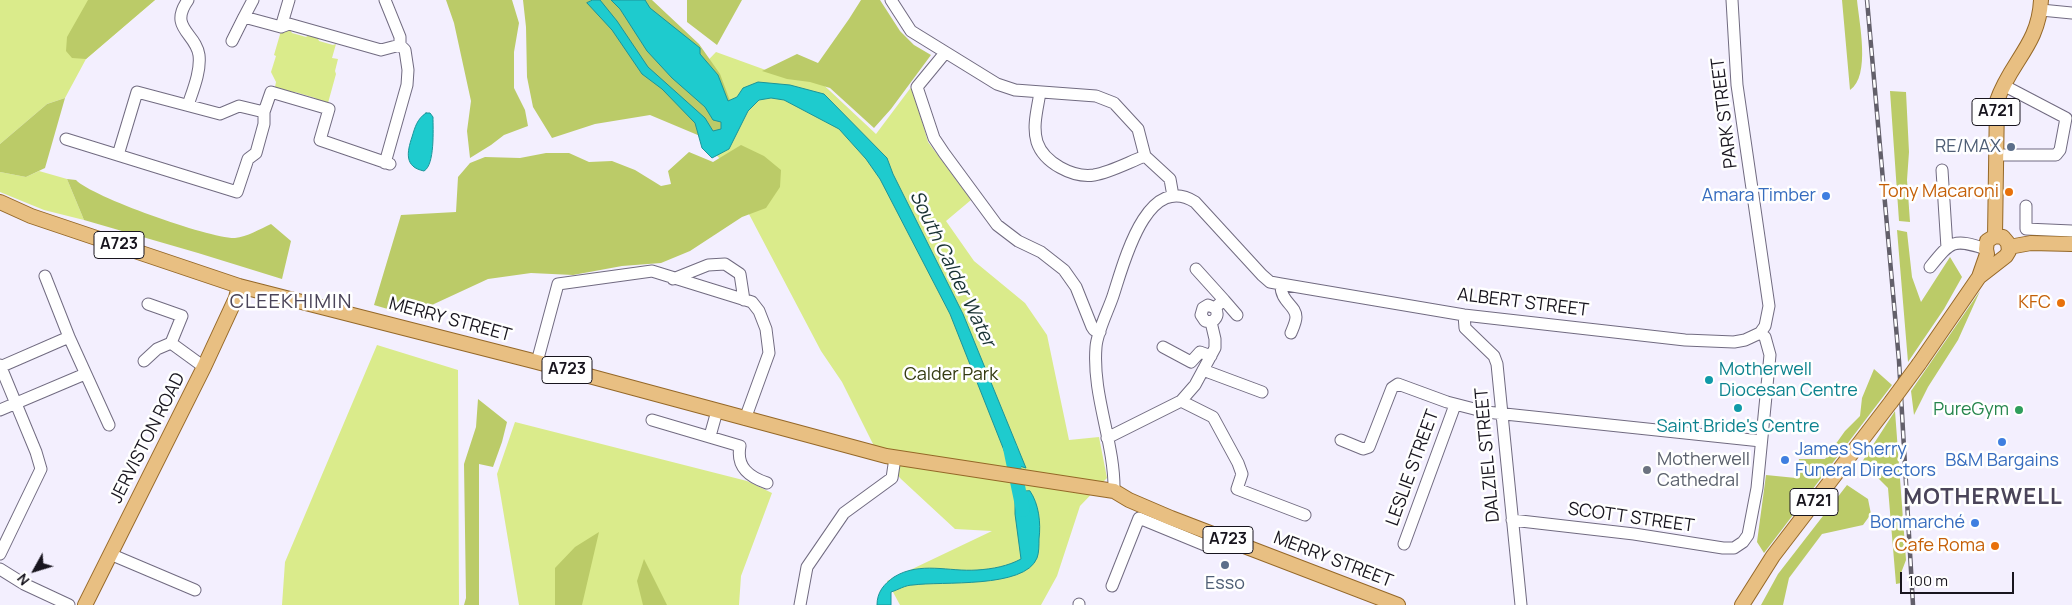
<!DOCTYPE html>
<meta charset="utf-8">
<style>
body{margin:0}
#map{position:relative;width:2072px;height:605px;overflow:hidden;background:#f3effe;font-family:Manrope,sans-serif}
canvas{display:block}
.north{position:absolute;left:10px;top:545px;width:50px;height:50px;-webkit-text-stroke:4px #fff;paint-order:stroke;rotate:231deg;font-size:14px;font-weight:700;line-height:20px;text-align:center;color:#18151e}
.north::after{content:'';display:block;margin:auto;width:18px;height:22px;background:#18151e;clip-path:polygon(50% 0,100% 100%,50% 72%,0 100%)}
.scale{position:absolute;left:1900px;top:572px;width:114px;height:22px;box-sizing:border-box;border:2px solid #18151e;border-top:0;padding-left:6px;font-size:15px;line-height:18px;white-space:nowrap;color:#18151e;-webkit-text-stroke:4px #fff;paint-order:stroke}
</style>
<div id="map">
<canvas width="2072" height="605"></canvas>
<div class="north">N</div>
<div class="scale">100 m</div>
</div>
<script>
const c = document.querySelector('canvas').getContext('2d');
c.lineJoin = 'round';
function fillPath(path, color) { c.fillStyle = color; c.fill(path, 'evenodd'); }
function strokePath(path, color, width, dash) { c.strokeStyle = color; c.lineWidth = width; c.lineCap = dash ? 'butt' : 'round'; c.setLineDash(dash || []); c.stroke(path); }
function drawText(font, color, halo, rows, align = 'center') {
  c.font = font + ' Manrope,sans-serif'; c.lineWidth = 5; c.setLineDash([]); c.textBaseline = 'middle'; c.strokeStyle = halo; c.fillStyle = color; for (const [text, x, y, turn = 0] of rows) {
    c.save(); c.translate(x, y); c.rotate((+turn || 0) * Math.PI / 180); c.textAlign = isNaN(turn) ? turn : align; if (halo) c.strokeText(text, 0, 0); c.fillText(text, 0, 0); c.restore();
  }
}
const green = new Path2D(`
 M0 0H155L86 59 65 98 47 104 0 144Z
 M289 28 292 33 306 37 310 34 317 36 319 41 333 45 336 44 332 58 338 59 335 71 336 74 328 103H319L315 98 295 92 290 95 275 87 276 82 271 72 276 56 274 55 281 31Z
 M716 52 774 73 814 76 876 134 912 86 928 142 971 200 946 221 974 261 1025 303 1047 335 1069 440 1099 437 1107 478 1080 506 1057 576 1041 605H900L887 581 992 531 955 529 901 479 878 454 842 382 821 351 720 159 668 102Z
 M39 171 67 179 84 220 44 210 0 192V172L26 177Z
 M377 345 458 370 459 605H282L285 562Z
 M515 422 747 481 772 493 741 576 739 605H519L497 474Z`);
const forest = new Path2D(`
 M88 0H155L86 59 72 58 66 51 67 37Z
 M446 0H512L519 23 514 52V88L525 110 528 126 504 135 491 145 470 158 467 131 471 101 454 23Z
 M523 0H652L699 44 720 74 735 114 712 141 650 115 595 124 552 138 533 107 527 77 526 27Z
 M687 0H742L717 45 687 22Z
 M861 0H880L900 31 914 45 931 55 891 109 874 128 830 88 810 82 787 79 762 71 797 54 818 63 849 19Z
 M1842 0H1857C1859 22 1871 76 1850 90Z
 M1890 91 1906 92 1909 152 1907 180 1910 222 1899 221Z
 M65 98 45 168 26 177 0 172V144L47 104Z
 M741 145 764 156 781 170 780 187 766 208 742 217 690 251 661 263 622 266 573 275 531 273 488 279 434 304 422 315 398 312 374 305 401 215 456 212 458 177 470 163 485 157 520 158 546 153H569L589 162 612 161 635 170 661 186 671 184 668 171 689 152 713 162Z
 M67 179 76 180C92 197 211 239 235 238 247 237 260 229 271 224L291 241 282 279 198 253 84 220Z
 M1897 230 1907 232 1912 277 1921 302 1950 257 1962 277 1944 309 1908 362Z
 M1980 291 1958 340 1928 387 1914 415 1911 391Z
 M1874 369 1892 385 1764 553 1757 542 1766 475 1796 478 1799 459H1825L1845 431 1860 416 1862 398Z
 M478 399 507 422 502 442 493 467 479 464V605H464L466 598 464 464 476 427Z
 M1895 411 1906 560 1901 573V583L1896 584 1888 488 1862 462Z
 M1847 485 1868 499 1871 514 1863 525 1822 534 1789 578 1783 605H1761L1778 574Z
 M599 532 582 605H555V568L575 547Z
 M644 559 667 605H643L637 581Z`);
const water = new Path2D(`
 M593 0H600L617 21 648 67 705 118 713 131 721 129V122L713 120 705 107 672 78 647 51 620 9 611 0H645L650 8 700 48V54L718 75 728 101 737 97 743 88 758 82 790 85 824 94 887 158 893 174 963 314 1026 468 1009 463 950 314 880 179 866 159 839 129 784 100 771 98 759 100 748 111 729 149 712 158 702 148 695 123 662 89 642 74 612 30 587 3Z
 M426 113H430L433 117C433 129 435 165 424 171 404 167 407 152 412 137 415 127 417 119 426 113Z
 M1030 491C1039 504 1041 523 1039 539 1039 545 1039 553 1037 558 1025 589 941 581 913 585 905 585 898 590 891 592V605H877C877 592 884 584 894 577 920 561 949 572 977 570 993 569 1008 566 1021 559L1015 514V492Z`);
const river = new Path2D(`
 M1010 448 1023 510`);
const minor = new Path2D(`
 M188 0C168 28 196 33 199 55 201 71 193 90 188 105
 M289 0 281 27 289 24 381 50 400 45
 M891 0 911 31 997 84 1015 90 1096 96 1114 103 1138 129 1145 156 1170 179 1173 196
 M2041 10 2072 13
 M244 17 253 0
 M232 41 244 17 281 27
 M945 53 917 87 934 138 944 153 997 225 1018 241 1041 252 1064 270 1076 287 1092 327 1094 330 1100 332
 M1040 92C1038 107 1032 126 1037 142 1044 163 1073 178 1094 175 1111 172 1129 162 1145 156
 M264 112 271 92 329 109 320 140 390 164
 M66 139 237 192 248 159 256 153 264 124V112L239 106 220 114 137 92 118 155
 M1996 155H2056L2060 150 2066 118 2003 85
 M385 163 407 85 408 70 405 50 400 45V37L385 0
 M1942 170 1947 248
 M2026 206V229L2072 231
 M1930 267C1951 241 1953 238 1986 249
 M1196 269 1224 300
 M45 276 69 337 109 425
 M673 279 708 265 725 264 740 274 744 300
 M1281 284C1280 302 1296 305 1296 317 1296 322 1293 328 1291 333
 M148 304 182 316 171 343 204 367
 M1218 305 1224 300 1237 315
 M1464 315 1465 328 1494 356 1497 364 1521 605
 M1163 347 1191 362 1200 352 1211 356
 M144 361 157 349 171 343
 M537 362 558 284 652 271 752 302 759 311 766 329 769 353 745 419
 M0 365 36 452 41 469 0 554
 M0 367 69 337
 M1203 370 1262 392
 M1181 401 1213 417 1238 463 1242 474 1237 489 1305 515
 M0 410 85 374
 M652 420 740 446C736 467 749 477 767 483
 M710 436 717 411
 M1107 438 1181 401 1195 385 1215 348V339L1211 322 1205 321 1201 315 1203 308 1208 305 1215 308C1219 314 1217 319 1211 322
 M1341 440 1363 449 1369 447 1392 388 1398 384 1447 402 1486 412 1761 441
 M1114 491C1115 443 1092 396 1096 347 1097 332 1108 311 1113 296 1123 266 1146 171 1195 202L1262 275 1270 282 1281 284 1464 315 1685 340 1734 342 1745 340 1760 333
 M1512 520 1634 534 1723 548H1734L1743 542 1748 535 1757 488 1770 355 1765 337 1760 333 1765 326 1769 306 1737 85 1732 0
 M1404 544 1455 405
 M110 554 195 590
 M0 569 24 584 69 605
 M1112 586 1139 518 1207 546 1217 536
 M800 605 807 567 844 513 892 478 895 458
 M1079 605V604`);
const major = new Path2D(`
 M0 202 31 216 239 286 537 362 886 456 1114 491 1129 500 1171 518 1398 605
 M1995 236 1997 101C2010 62 2039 45 2041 0
 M2009 247 2031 243 2072 244
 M1919 364 1979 277 1987 254 1986 249 1987 241 1995 236 2003 237 2008 243 2009 251 2006 256 1979 277
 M85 605 204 367 236 298 239 286
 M1742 605 1773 556 1891 402`);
const rail = new Path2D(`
 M1867 0 1899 361 1913 605`);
const majorBridge = new Path2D(`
 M1891 402 1919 364`);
const markers = [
 [2011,147,5,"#5c6f8a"],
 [2009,192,5,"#e8710a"],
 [1826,196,5,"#3f7fe0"],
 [2061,303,5,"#e8710a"],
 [1709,380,5,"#0f9aa8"],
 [1738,408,5,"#0f9aa8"],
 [2019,410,5,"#2e9e5b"],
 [2002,442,5,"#3f7fe0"],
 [1785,460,5,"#3f7fe0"],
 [1647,470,5,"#6b7280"],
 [1975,523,5,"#3f7fe0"],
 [1995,546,5,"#e8710a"],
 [1225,565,5,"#5c6f8a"]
];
const shields = [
 [1996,112,48],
 [119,245,50],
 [567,370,50],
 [1814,502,48],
 [1228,540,50]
];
const shieldNames = [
 ["A721",1996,112],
 ["A723",119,245],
 ["A723",567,370],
 ["A721",1814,502],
 ["A723",1228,540]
];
const streetNames = [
 ["PARK STREET",1725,113,-97],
 ["ALBERT STREET",1523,303,7],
 ["MERRY STREET",450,320,15],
 ["JERVISTON ROAD",148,438,-63],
 ["DALZIEL STREET",1488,455,-95],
 ["LESLIE STREET",1413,468,-70],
 ["SCOTT STREET",1631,518,8],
 ["MERRY STREET",1333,560,21]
];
const serviceNames = [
 ["RE/MAX",2001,147],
 ["Esso",1225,584,"center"]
];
const foodNames = [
 ["Tony Macaroni",1999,192],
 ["KFC",2051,303],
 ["Cafe Roma",1985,546]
];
const shopNames = [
 ["Amara Timber",1816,196],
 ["James Sherry",1795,450,"left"],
 ["Funeral Directors",1795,471,"left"],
 ["B&M Bargains",2002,461,"center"],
 ["Bonmarché",1965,523]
];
const cultureNames = [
 ["Motherwell",1719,370],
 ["Diocesan Centre",1719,391],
 ["Saint Bride's Centre",1738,427,"center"]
];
const parkNames = [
 ["Calder Park",951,375]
];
const leisureNames = [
 ["PureGym",2009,410]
];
const worshipNames = [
 ["Motherwell",1657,460],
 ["Cathedral",1657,481]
];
const waterNames = [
 ["South Calder Water",952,269,64]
];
const quarterNames = [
 ["CLEEKHIMIN",291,302]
];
const districtNames = [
 ["MOTHERWELL",1983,498]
];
fillPath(green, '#daeb8b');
fillPath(forest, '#bbcb68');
fillPath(water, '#1ecbce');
strokePath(water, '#1c9499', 1);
strokePath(river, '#1ecbce', 14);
strokePath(minor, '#716b81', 13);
strokePath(major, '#956828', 16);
strokePath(minor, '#fff', 11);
strokePath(major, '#e8bf82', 14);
strokePath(rail, '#625f6a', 4.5);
strokePath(rail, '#fff', 2.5, [8]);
strokePath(majorBridge, '#956828', 16, []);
strokePath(majorBridge, '#e8bf82', 14);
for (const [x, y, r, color] of markers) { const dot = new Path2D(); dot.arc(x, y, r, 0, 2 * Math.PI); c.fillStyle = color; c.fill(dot); strokePath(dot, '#fff', 2); }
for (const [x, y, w] of shields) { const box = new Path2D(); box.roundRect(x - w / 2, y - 13.5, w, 27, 4); c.fillStyle = '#fff'; c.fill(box); strokePath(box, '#18151e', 1); }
drawText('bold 16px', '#18151e', null, shieldNames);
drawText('18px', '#18151e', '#fff', streetNames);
drawText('18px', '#4e5e75', '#fff', serviceNames, 'right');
drawText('18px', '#c56008', '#fff', foodNames, 'right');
drawText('18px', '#366cbe', '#fff', shopNames, 'right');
drawText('18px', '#0d838f', '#fff', cultureNames, 'left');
drawText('18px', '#343a10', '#fff', parkNames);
drawText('18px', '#27864d', '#fff', leisureNames, 'right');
drawText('18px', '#5b616d', '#fff', worshipNames, 'left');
drawText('italic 19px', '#193233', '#fff', waterNames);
c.letterSpacing = '1px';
drawText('20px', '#4a4459', '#fff', quarterNames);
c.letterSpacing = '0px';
c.letterSpacing = '1px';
drawText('bold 22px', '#4a4459', '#fff', districtNames);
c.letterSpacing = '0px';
</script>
